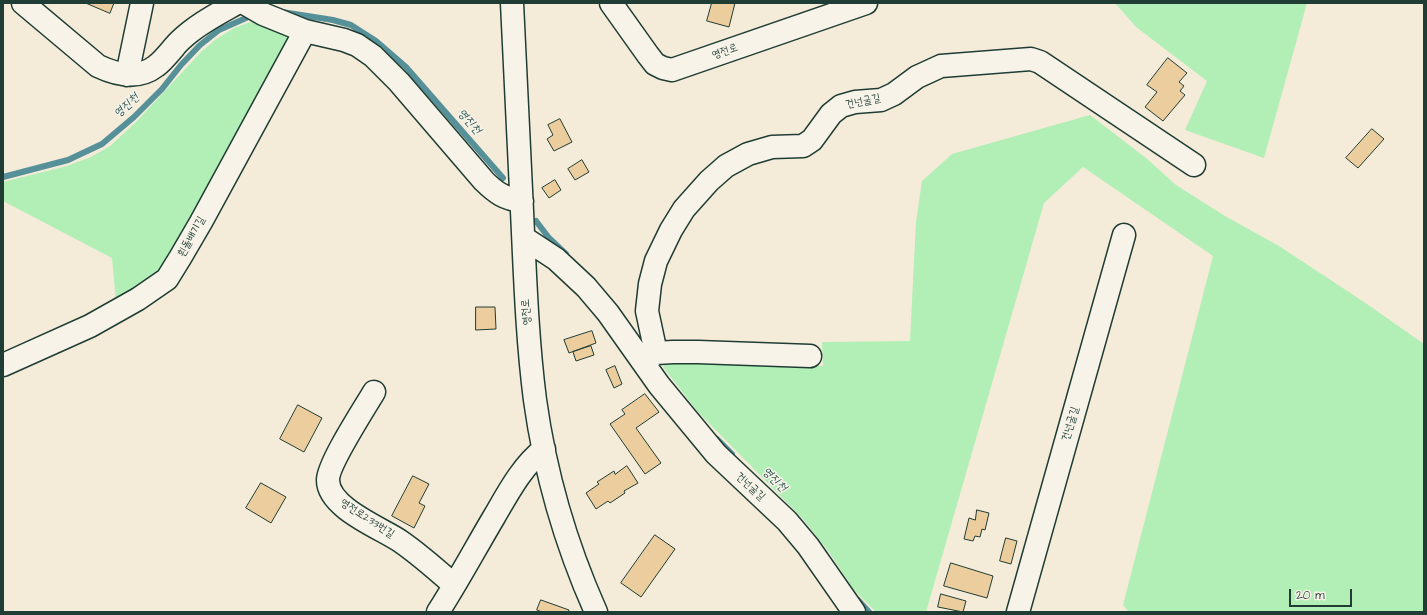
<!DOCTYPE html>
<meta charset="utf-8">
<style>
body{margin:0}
#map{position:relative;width:1427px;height:615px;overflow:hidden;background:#f5ebd9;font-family:"Architects Daughter",sans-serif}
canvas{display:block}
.frame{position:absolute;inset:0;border:4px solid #1f3d34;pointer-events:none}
.scale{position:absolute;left:1289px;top:589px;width:63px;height:18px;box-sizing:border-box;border:2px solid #1f3d34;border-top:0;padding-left:5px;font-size:12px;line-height:14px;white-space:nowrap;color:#1f3d34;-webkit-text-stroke:3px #f7f3e8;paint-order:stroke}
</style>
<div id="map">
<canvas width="1427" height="615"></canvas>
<div class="frame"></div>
<div class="scale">20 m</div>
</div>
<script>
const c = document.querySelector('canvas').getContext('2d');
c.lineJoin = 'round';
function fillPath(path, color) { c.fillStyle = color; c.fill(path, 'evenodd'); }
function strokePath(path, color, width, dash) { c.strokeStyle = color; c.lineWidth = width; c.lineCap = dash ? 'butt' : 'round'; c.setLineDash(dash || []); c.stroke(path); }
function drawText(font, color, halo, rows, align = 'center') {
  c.font = font + ' "Architects Daughter","Poor Story",sans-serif'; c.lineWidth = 3; c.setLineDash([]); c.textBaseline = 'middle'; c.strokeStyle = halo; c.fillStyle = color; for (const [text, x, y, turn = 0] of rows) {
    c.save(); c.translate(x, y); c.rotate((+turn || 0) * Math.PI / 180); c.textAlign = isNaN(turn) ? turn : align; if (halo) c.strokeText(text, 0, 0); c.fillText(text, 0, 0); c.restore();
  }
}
const green = new Path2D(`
 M1115 3H1307L1264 158 1185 130 1207 81 1136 27Z
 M256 20 294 34 162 274 116 302 112 258 3 201V182L67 166 91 157 110 146 136 122 201 52 215 40 234 28Z
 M1090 115 1146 158 1176 185 1225 216 1279 246 1364 302 1424 344V612H1129L1123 605 1213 256 1083 167 1044 203 926 612H876L854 590 829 552 803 519 698 412 663 367 666 363 673 360 823 366 822 342 910 341 916 222 922 181 952 154Z`);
const stream = new Path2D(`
 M282 12 333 20 351 25 376 41 406 67 503 178
 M3 177 68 160 102 144 134 117 162 89 181 65 200 45 219 30 246 18
 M536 221 549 238 566 254
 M717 439 732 454
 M858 600 869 612`);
const building = new Path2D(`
 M86 3H114L110 13Z
 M712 3H735L729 27 707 21Z
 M1168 58 1187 73 1179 82 1184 86 1180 91 1185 95 1163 121 1145 107 1157 92 1147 85Z
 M560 119 572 142 554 151 547 139 553 135 548 125Z
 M1372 129 1384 139 1358 168 1346 158Z
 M582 160 589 172 575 180 568 169Z
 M555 180 561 190 549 198 542 188Z
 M476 307H495L496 329 476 330Z
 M592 331 596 343 569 353 564 340Z
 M591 346 594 355 576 361 573 352Z
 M615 366 622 384 614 388 606 370Z
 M645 394 659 412 636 428 661 463 645 474 610 424 625 414 622 410Z
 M298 405 322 418 304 452 280 439Z
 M627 466 638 483 624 491 625 493 610 503 608 501 596 509 586 493 599 484 597 482 614 471 615 474Z
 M413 476 429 484 419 503 425 506 414 528 392 516Z
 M261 483 286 497 271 523 246 508Z
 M977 510 989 513 985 530 982 529 980 537 975 536 973 541 964 539 969 518 975 520Z
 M655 535 675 549 641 597 621 583Z
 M1006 538 1017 541 1011 564 1000 561Z
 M951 563 993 576 987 598 944 586Z
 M941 594 966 601 963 612 938 607Z
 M541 600 569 610 568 612H542L537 610Z`);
const minor = new Path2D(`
 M23 3 98 66C117 75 138 80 156 66 163 61 169 53 175 46 179 41 185 36 190 32 205 20 221 12 237 3
 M244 3 263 14 305 31 344 40 357 45 373 56 399 82 484 181C496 193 505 199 522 201
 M512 3C515 72 519 142 522 211 525 274 527 338 535 400 545 472 566 545 596 612
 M611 3 648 55 655 64 663 68 672 70 866 3
 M127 75 142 3
 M524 238 556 259 586 287 608 313 659 385 716 454 787 521 808 546 854 612
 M656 353 647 311 650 284 656 261 671 230 684 209 709 181 726 166 748 154 772 147 803 146 812 140 831 114 841 106 855 102 881 100 894 94 917 77 941 66 1031 59 1040 62 1194 165
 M644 362 656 353 673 352H698L810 356
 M3 365 90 326 138 299 167 279 180 258 201 222 305 31
 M374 392C364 409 328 464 328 480 328 508 381 528 400 541 419 554 437 570 454 585
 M438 612C458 581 475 549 494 517 508 493 522 466 544 449
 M1018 612 1124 235`);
const streetNames = [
 ["영전로",725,52,-19],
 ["건넌굴길",863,102,-11],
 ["흰돌배기길",192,237,-61],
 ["영전로",527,312,-94],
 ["건넌굴길",1071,424,-74],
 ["건넌굴길",750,487,42],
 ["영전로233번길",367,519,33]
];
const waterNames = [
 ["영진천",127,106,-43],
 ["영진천",469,122,49],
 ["영진천",774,480,45]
];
fillPath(green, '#b1efb6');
strokePath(stream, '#569098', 6);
fillPath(building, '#eccd9e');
strokePath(building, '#1f3d34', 1);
strokePath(minor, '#1f3d34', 25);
strokePath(minor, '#f7f3e8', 22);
drawText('11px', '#1f3d34', '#f7f3e8', streetNames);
drawText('italic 12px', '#315955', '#f7f3e8', waterNames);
</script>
